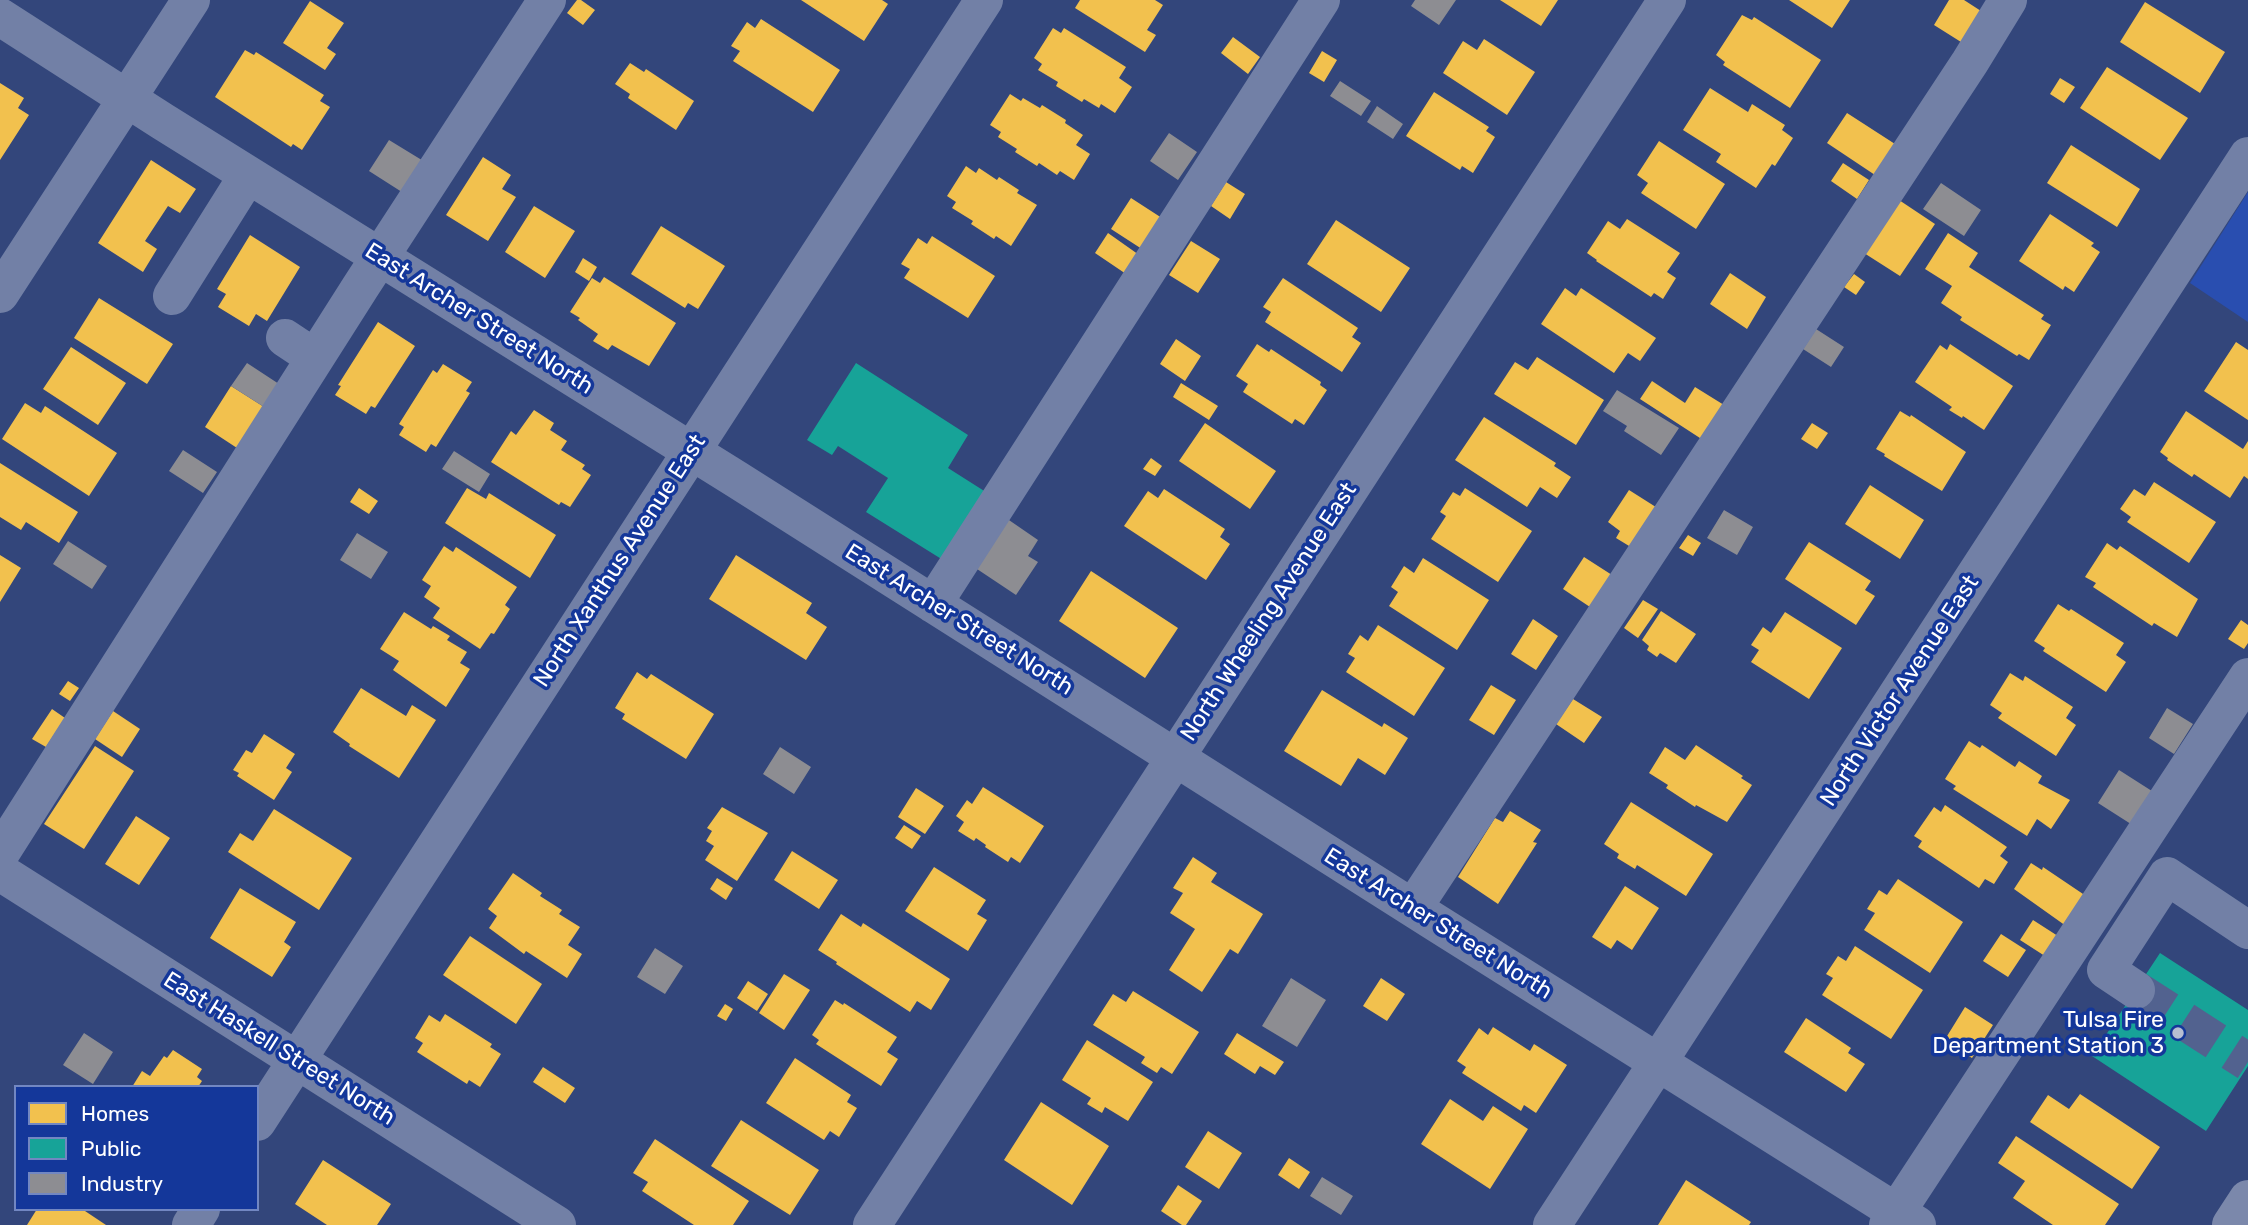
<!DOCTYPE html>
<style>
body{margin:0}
#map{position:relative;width:2248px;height:1225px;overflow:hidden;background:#33467b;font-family:Rubik,sans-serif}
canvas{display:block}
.legend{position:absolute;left:14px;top:1085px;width:245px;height:126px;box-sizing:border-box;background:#14379a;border:2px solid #7287c2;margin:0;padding:9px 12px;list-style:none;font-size:21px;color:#fff}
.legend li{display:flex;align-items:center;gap:14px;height:35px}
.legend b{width:35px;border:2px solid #7287c2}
</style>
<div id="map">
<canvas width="2248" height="1225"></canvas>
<ul class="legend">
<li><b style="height:19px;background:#f2c14e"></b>Homes</li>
<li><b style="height:19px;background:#17a398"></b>Public</li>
<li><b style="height:19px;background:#8d8d92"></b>Industry</li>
</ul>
</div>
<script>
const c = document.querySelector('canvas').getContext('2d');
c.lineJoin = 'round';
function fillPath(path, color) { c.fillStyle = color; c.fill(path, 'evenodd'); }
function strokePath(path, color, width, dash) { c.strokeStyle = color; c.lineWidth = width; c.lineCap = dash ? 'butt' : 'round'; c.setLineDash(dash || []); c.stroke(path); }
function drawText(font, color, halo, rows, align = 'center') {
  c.font = font + ' Rubik,sans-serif'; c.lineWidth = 7; c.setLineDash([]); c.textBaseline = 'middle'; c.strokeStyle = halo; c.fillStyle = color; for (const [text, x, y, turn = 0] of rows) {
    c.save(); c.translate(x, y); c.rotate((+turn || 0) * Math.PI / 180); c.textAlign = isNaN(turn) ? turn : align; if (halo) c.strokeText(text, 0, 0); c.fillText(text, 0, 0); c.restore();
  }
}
const green = new Path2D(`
 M2248 192V322L2190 283Z`);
const homes = new Path2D(`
 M577 0H581L595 10 583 25 567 13Z
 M801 0H882L888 4 864 41Z
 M1080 0H1155L1163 5 1147 30 1156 35 1145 52 1075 8Z
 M1500 0H1558L1541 26Z
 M1789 0H1850L1832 28Z
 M1949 0H1964L1981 11 1961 42 1934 25Z
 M310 1 344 23 327 48 336 54 325 70 283 43Z
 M2145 2 2225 52 2200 93 2120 42Z
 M1742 15 1752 20 1754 17 1821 60 1790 108 1723 65 1725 62 1716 55Z
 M761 19 840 70 813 112 733 61 740 51 731 46 747 22 755 28Z
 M1053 28 1061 33 1064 28 1126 67 1119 78 1132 87 1115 113 1101 104 1099 108 1084 99 1082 102 1056 86 1058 82 1038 70 1042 64 1034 58Z
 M1233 37 1260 57 1248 74 1221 53Z
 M1484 39 1535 72 1507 115 1443 73 1463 41 1477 50Z
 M245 50 254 55 256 52 324 95 320 101 330 107 302 150 293 144 291 147 215 97Z
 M1322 51 1337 60 1324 82 1309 73Z
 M630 63 644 72 646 69 694 101 676 130 628 98 630 94 615 84Z
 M2107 67 2188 118 2160 160 2080 108Z
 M2060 78 2075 87 2064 103 2050 94Z
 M0 83 24 98 18 108 29 115 0 160Z
 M1710 88 1748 112 1752 104 1785 125 1782 130 1793 138 1775 166 1772 164 1756 188 1716 162 1721 154 1683 130Z
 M1434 92 1489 127 1486 131 1495 137 1473 173 1462 166 1460 170 1406 136Z
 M1010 94 1021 101 1023 98 1040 108 1042 105 1066 120 1065 123 1083 135 1076 145 1090 154 1074 180 1060 171 1057 175 1039 163 1037 166 1015 152 1017 149 998 137 1001 132 990 125Z
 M1847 113 1895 144 1875 175 1827 143Z
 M1659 141 1725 184 1696 229 1641 193 1648 183 1637 175Z
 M2071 145 2140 189 2117 227 2047 183Z
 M483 157 511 175 502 189 516 197 488 241 446 215Z
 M151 160 196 189 180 213 168 206 145 241 157 249 143 272 98 243Z
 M1843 163 1869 180 1857 199 1831 181Z
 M966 166 976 173 979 168 997 180 999 177 1019 190 1017 193 1037 205 1011 246 996 236 994 239 971 224 973 221 952 208 956 202 947 196Z
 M1226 182 1245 194 1230 219 1211 206Z
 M1131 198 1165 220 1145 251 1111 229Z
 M1899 200 1935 224 1900 276 1864 253Z
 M534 206 575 231 545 278 505 252Z
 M2050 214 2094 243 2091 246 2100 252 2074 292 2065 286 2063 290 2019 261Z
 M1627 219 1680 253 1667 272 1676 278 1663 299 1654 293 1651 297 1596 261 1597 260 1587 253 1608 221 1620 229Z
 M1336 220 1410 268 1381 312 1307 264Z
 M661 226 725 266 698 309 688 303 685 308 631 274Z
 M1108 233 1142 257 1129 276 1095 253Z
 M1948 233 1978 253 1969 267 2044 315 2041 319 2051 325 2029 360 2019 354 2017 356 1960 320 1962 317 1941 303 1952 286 1925 269Z
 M250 235 300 267 267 321 256 314 249 326 218 307 226 294 217 289Z
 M932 236 995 276 968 318 904 278 910 269 901 264 918 238 927 244Z
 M1191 241 1220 259 1198 293 1169 275Z
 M583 258 597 267 589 281 575 272Z
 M1730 273 1766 297 1747 329 1710 304Z
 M1854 274 1865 282 1856 295 1844 287Z
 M604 277 676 323 649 366 612 345 608 350 593 341 598 334 578 320 580 318 570 312 592 278 600 283Z
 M1283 278 1358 328 1352 337 1361 343 1342 372 1265 322 1271 312 1263 307Z
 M1565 288 1576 296 1581 288 1656 338 1640 361 1628 353 1614 373 1541 324Z
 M99 298 173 344 147 384 74 338Z
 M378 322 415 346 375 408 371 406 366 414 335 395 341 386 338 385Z
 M1176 339 1201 356 1185 381 1160 364Z
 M2236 342 2248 350V420L2204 391Z
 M1257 344 1269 352 1271 349 1321 382 1320 385 1327 390 1304 425 1295 419 1292 424 1243 392 1248 384 1236 376Z
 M1950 344 2013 386 1984 430 1963 416 1962 418 1949 410 1952 407 1915 382 1940 345 1947 350Z
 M71 347 126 383 98 425 43 389Z
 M1537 357 1604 400 1576 445 1494 394 1515 362 1528 370Z
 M443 364 472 382 466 391 470 393 436 447 431 444 426 452 399 435 404 427 399 424 433 370 437 373Z
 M1652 381 1685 403 1695 387 1724 405 1703 440 1640 399Z
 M1181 383 1218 406 1209 420 1173 397Z
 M231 386 264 407 237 448 205 427Z
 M25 403 41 413 45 406 117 453 89 496 2 439Z
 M534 410 554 423 550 430 567 441 561 450 585 465 582 469 591 475 570 507 561 502 559 505 491 462 511 431 516 435Z
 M1900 411 1910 417 1911 415 1966 452 1942 491 1884 456 1885 454 1876 449Z
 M2186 411 2243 449 2248 441V479L2244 476 2230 498 2194 474 2192 477 2167 460 2168 458 2160 452Z
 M1484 417 1556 463 1554 466 1571 477 1557 498 1540 487 1527 507 1455 460Z
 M1205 423 1276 471 1250 509 1179 461Z
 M1812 423 1828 433 1817 449 1801 439Z
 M1151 458 1162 466 1155 476 1143 469Z
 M0 463 78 512 59 543 26 522 21 530 0 517Z
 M2154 482 2216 522 2189 563 2127 522 2131 517 2120 509 2134 489 2145 496Z
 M1870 485 1924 520 1900 559 1845 524Z
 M359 488 378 501 369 514 350 502Z
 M467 488 486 499 489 493 556 535 530 578 445 523Z
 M1465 488 1532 531 1498 582 1431 539 1446 516 1440 512 1453 492 1460 496Z
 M1164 489 1225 529 1220 537 1230 544 1206 580 1124 526 1148 491 1158 498Z
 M1629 490 1659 509 1634 549 1616 538 1620 531 1608 522Z
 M1688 535 1701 543 1693 556 1679 548Z
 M1809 542 1871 581 1865 590 1875 596 1856 625 1785 579Z
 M2107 543 2117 550 2120 546 2198 599 2177 637 2154 623 2152 626 2093 587 2096 583 2085 577Z
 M444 546 453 552 456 547 517 587 505 605 510 609 494 634 491 633 480 649 433 618 440 608 424 597 431 586 422 580Z
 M0 555 21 568 0 602Z
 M736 555 812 603 806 613 827 627 806 660 709 599Z
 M1584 557 1612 575 1590 607 1563 589Z
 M1423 558 1489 600 1457 650 1389 606 1398 592 1391 587 1404 566 1414 573Z
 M1091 571 1178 628 1145 678 1059 621Z
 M1643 600 1658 609 1638 638 1624 628Z
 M2058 604 2069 611 2071 609 2124 643 2116 655 2126 662 2106 692 2043 651 2045 648 2034 641Z
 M1661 611 1696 634 1676 663 1660 653 1657 657 1647 650 1649 646 1642 640Z
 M404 612 431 629 433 626 450 636 447 640 467 652 460 663 470 669 446 707 393 670 399 661 380 649Z
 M1785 612 1842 648 1809 699 1751 662 1759 650 1751 645 1763 627 1771 633Z
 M1533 619 1558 636 1536 670 1511 654Z
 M2241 620 2248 625V643L2244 649 2228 639Z
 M1378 625 1445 668 1414 716 1346 672 1355 658 1348 654 1360 635 1368 641Z
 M637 672 647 679 651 674 714 714 686 759 622 719 625 714 615 708Z
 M2010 673 2023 681 2025 676 2073 707 2066 718 2076 725 2056 756 1998 718 2002 713 1990 705Z
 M68 681 79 688 70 701 59 694Z
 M1491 685 1516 700 1494 735 1469 720Z
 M361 688 406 716 412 705 436 720 399 778 349 746 350 744 333 732Z
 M1322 690 1382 727 1384 723 1408 738 1385 775 1358 758 1341 786 1284 751Z
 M1573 699 1602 717 1584 743 1556 724Z
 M52 709 65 718 46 747 32 739Z
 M113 711 140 729 122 757 95 739Z
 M264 734 295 754 286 768 292 772 274 800 237 776 239 773 233 770 246 750 252 753Z
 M1969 741 1980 748 1982 745 2015 767 2019 761 2042 776 2038 783 2070 800 2051 829 2037 819 2027 836 1953 789 1956 786 1945 779Z
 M1696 745 1743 776 1741 778 1752 785 1727 822 1696 805 1695 807 1666 788 1668 785 1649 773 1665 747 1685 760Z
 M95 746 134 771 84 849 44 824Z
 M983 787 1044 826 1020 863 1011 857 1008 862 985 847 986 845 976 838 974 841 958 831 964 822 956 816 967 800 972 804Z
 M916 788 944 806 925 834 898 817Z
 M1631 802 1713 854 1686 896 1637 865 1635 869 1617 858 1619 854 1604 844Z
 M1945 805 2007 847 2000 856 2008 862 1994 884 1985 879 1979 888 1918 847 1922 841 1914 836 1934 807 1941 812Z
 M722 807 768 833 737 881 705 860 714 846 706 841 712 831 707 828Z
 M274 809 352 858 319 910 228 852 240 833 253 841Z
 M1510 811 1541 830 1533 842 1537 843 1498 904 1458 877 1495 818 1503 822Z
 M136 816 170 838 139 885 105 864Z
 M904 825 921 836 912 849 895 838Z
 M792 851 838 880 819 909 774 880Z
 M1193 857 1217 873 1211 882 1263 914 1238 954 1230 949 1202 992 1169 970 1195 929 1170 913 1183 893 1173 888Z
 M2031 863 2042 870 2043 867 2086 896 2066 926 2014 889Z
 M934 867 986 900 977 914 987 920 968 951 905 911Z
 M513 873 542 893 540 896 562 910 559 914 580 927 568 945 582 954 567 978 526 951 524 954 489 928 497 916 488 909Z
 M717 878 733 888 726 900 710 889Z
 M1898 879 1963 922 1930 973 1864 930 1875 913 1867 909 1879 890 1887 895Z
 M1625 886 1659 908 1632 950 1617 940 1611 949 1592 937Z
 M240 888 296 922 284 942 291 947 272 977 210 938Z
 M841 914 861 927 863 923 950 979 931 1010 917 1001 910 1012 836 964 837 962 818 950Z
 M2033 920 2061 938 2048 958 2020 940Z
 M2001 934 2026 950 2008 977 1983 961Z
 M470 936 542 984 516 1024 443 975Z
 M1855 946 1923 990 1891 1039 1822 995 1833 978 1826 974 1838 956 1846 961Z
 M784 974 810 990 784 1030 759 1013Z
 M1381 978 1405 994 1387 1021 1363 1006Z
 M748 981 768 994 757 1011 737 998Z
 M1133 991 1199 1032 1172 1074 1161 1067 1157 1073 1141 1063 1145 1057 1093 1025 1113 994 1126 1002Z
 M835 1000 843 1005 844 1003 897 1037 887 1052 898 1059 881 1086 816 1044 819 1040 812 1035Z
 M725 1004 733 1009 726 1021 717 1016Z
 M1965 1007 1993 1025 1972 1058 1944 1041Z
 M445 1014 492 1044 490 1047 501 1054 480 1087 469 1080 467 1084 417 1052 423 1043 415 1038 429 1015 440 1022Z
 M1806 1018 1851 1048 1848 1053 1865 1064 1846 1092 1784 1052Z
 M1493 1027 1530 1051 1534 1044 1567 1065 1536 1113 1524 1105 1521 1111 1462 1073 1466 1067 1457 1061 1479 1028 1488 1035Z
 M1237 1033 1284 1062 1275 1075 1260 1066 1255 1074 1224 1054Z
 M1087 1040 1153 1082 1128 1121 1105 1107 1102 1113 1087 1104 1091 1098 1062 1080Z
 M173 1050 202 1069 197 1077 202 1081 198 1087H132L142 1071 150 1076 164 1056 167 1058Z
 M795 1058 851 1095 847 1102 857 1108 839 1137 830 1131 824 1140 766 1103Z
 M543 1067 575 1088 565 1103 533 1082Z
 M2080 1094 2160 1147 2132 1189 2030 1122 2048 1095 2069 1109Z
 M1450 1099 1483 1121 1493 1106 1528 1129 1490 1189 1421 1144Z
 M1041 1102 1109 1146 1072 1205 1004 1160Z
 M741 1120 819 1170 790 1215 711 1166Z
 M1208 1131 1242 1153 1219 1189 1185 1167Z
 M2016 1136 2119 1204 2105 1225H2053L2013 1198 2025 1181 1998 1163Z
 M655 1139 749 1201 733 1225H694L642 1191 648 1182 633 1173Z
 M1289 1158 1310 1172 1299 1189 1278 1175Z
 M323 1160 391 1204 377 1225H327L295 1204Z
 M1686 1180 1751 1222 1749 1225H1658Z
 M1178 1185 1202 1201 1186 1225H1182L1161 1211Z
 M37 1209H82L106 1225H27Z`);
const public = new Path2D(`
 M856 363 968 435 948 468 989 494 943 560 866 512 888 478 838 446 832 455 807 440Z
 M2160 953 2248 1010V1066L2206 1131 2092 1056Z`);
const industry = new Path2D(`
 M1415 0H1456L1439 25 1411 6Z
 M1340 81 1371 101 1361 116 1330 96Z
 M1377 106 1403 124 1393 139 1367 122Z
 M1169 133 1197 152 1178 180 1150 161Z
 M389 140 425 162 405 194 369 171Z
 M1941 183 1981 210 1964 236 1923 209Z
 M1816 329 1844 347 1831 367 1803 349Z
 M247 363 279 384 264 407 231 386Z
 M1617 390 1679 428 1661 455 1624 431 1627 426 1603 411Z
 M183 450 217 472 203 493 169 471Z
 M454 451 490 474 479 492 442 469Z
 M1724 510 1753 527 1737 555 1707 538Z
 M1006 518 1038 540 1028 556 1038 562 1016 595 974 567Z
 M357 533 388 552 371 579 340 560Z
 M68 541 107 566 92 589 53 564Z
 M2167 708 2193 724 2174 754 2149 738Z
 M780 747 811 767 794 794 763 774Z
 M2119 770 2155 793 2134 826 2098 803Z
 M655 948 683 966 665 994 637 977Z
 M1291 978 1326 1000 1297 1047 1262 1026Z
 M84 1033 113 1052 93 1084 63 1065Z
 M1322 1177 1353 1196 1341 1215 1310 1196Z`);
const minorTunnel = new Path2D(`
 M2136 990 2248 1062`);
const minor = new Path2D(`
 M0 17 162 121 736 479 1438 924 1917 1225
 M0 294 191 0
 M172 296 248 175
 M285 338 315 358
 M933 604 1321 0
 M0 854 361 286 547 0
 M0 872 557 1225
 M1413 908 1970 62 2008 0
 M2136 990 2106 970 2167 876 2248 930
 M257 1122 984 0
 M191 1225 201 1209
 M872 1225 1667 0
 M1552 1225 2248 156
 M1888 1225 2248 677`);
const major = new Path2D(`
 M2231 1225 2248 1199`);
const markers = [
 [2178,1033,7,"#b8bed1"]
];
const streetNames = [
 ["East Archer Street North",479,319,32],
 ["North Xanthus Avenue East",620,561,-57],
 ["North Wheeling Avenue East",1269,612,-57],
 ["East Archer Street North",959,620,32],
 ["North Victor Avenue East",1900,691,-57],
 ["East Archer Street North",1438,924,32],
 ["East Haskell Street North",279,1049,32]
];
const poiNames = [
 ["Tulsa Fire",2164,1020],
 ["Department Station 3",2164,1046]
];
fillPath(green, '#294eb0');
fillPath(homes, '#f2c14e');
fillPath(public, '#17a398');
fillPath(industry, '#8d8d92');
strokePath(minorTunnel, '#52628f', 38, [38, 19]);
strokePath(minor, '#7280a6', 38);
strokePath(major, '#7b88ab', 38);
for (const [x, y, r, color] of markers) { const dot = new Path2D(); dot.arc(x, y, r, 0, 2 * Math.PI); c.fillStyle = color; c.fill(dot); strokePath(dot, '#14379a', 2.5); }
drawText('23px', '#fff', '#14379a', streetNames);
drawText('23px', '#fff', '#14379a', poiNames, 'right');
</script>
